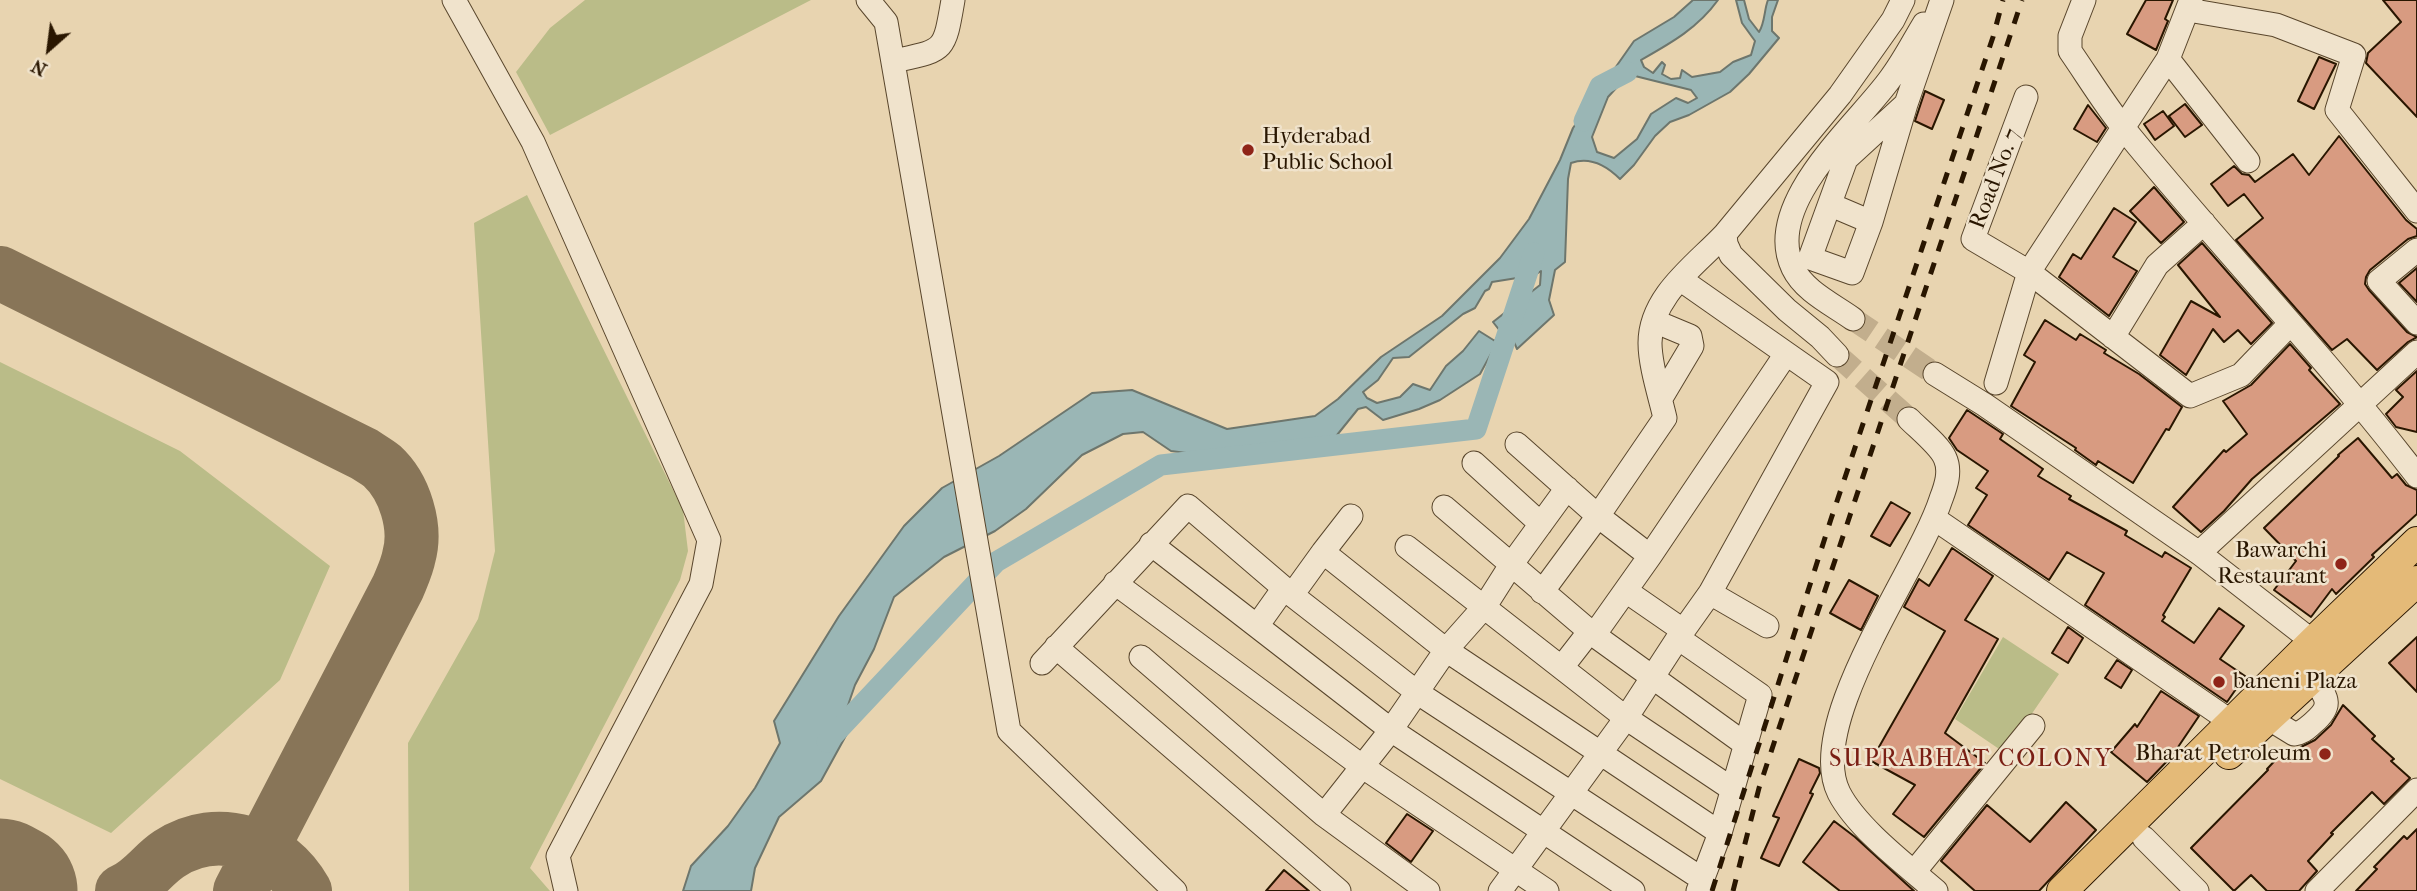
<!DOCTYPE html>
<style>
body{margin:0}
#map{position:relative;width:2417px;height:891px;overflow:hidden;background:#e8d4b0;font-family:"IM FELL French Canon",serif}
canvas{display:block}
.north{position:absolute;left:14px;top:14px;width:70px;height:70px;-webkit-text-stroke:5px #f0e3cc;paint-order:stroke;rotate:208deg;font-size:19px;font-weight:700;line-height:28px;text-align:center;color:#291600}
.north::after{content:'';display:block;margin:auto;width:24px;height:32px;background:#291600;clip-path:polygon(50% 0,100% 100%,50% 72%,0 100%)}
</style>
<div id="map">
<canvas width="2417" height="891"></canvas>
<div class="north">N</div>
</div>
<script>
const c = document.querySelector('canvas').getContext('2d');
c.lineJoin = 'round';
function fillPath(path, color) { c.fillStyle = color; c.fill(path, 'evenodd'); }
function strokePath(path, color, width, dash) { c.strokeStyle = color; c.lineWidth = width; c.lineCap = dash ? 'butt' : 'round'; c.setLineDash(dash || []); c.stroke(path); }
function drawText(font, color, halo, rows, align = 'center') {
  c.font = font + ' "IM FELL French Canon",serif'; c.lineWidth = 5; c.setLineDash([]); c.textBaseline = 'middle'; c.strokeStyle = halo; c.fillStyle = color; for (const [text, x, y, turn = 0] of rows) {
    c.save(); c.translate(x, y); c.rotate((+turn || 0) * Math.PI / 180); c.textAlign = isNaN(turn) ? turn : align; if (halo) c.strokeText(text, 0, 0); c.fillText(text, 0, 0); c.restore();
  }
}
const green = new Path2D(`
 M585 0H811L550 135 516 72 550 28Z
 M527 195 683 510 688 551 680 580 530 868 550 891H409L408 743 478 619 495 551 474 223Z
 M0 362 180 451 330 566 280 680 111 833 0 779Z
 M2003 637 2059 674 2005 753 1955 719Z`);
const water = new Path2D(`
 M1693 0H1718C1698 28 1671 43 1641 60L1644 67 1653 73 1662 62 1665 65 1662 74 1671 79 1680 78 1682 70 1692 77 1720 72 1733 62 1751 55 1755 41 1742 23 1736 0H1744L1749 19 1759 32C1765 23 1764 10 1768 0H1778L1772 17V31L1779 38 1749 74 1730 92 1689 115 1670 122 1655 136 1634 165 1620 179C1606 165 1590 156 1571 163L1568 179 1565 262 1555 270 1549 300 1554 315 1517 349 1514 342 1505 344 1504 356 1492 352 1480 374 1440 400 1419 409 1383 420 1366 407 1358 409 1333 440 1249 446 1194 454 1171 451 1143 432 1123 434 1082 455 1026 509 995 531 944 557 894 597 874 649 855 685 845 714 849 730 821 781 779 817 755 868 751 891H683L691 866 728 826 755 788 780 743 774 721 839 616 904 526 942 488 999 456 1092 393 1132 390 1227 429 1315 416 1338 399 1381 357 1442 316 1500 258 1529 219 1560 160 1573 128 1634 41 1674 17ZM1624 76H1635L1691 90 1697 98 1688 103 1676 98 1651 114 1637 139 1614 158 1597 152 1592 137 1608 97 1618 86 1616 81ZM1541 271 1540 285 1493 322 1500 331 1495 341 1479 331 1463 351 1446 366 1430 390 1413 384 1400 397 1377 403 1367 398 1363 392 1378 380 1393 358 1409 357 1463 314 1475 308 1485 291 1489 289 1492 282 1517 278 1529 279Z`);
const canal = new Path2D(`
 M1584 121 1600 86 1627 72
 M827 742 996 562 1161 465 1476 429 1534 253`);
const taxiway = new Path2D(`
 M0 273 364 454C370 458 377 462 382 466 405 487 417 527 409 556 407 567 402 577 398 587L240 891
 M122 891C142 883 152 865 169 854 218 822 278 843 305 891`);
const runway = new Path2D(`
 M0 885 11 891`);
const building = new Path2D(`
 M2146 0H2173L2165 19 2168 21 2156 50 2127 34Z
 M2383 0H2417V117L2366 63 2368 53 2401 22Z
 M2319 57 2336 64 2314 109 2298 101Z
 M1925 91 1944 100 1932 129 1915 121Z
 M2185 104 2202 125 2185 137 2169 116Z
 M2088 105 2106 128 2097 142 2074 129Z
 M2163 111 2174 126 2155 140 2144 124Z
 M2339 136 2406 220 2417 229V236L2408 239 2370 270 2366 277 2365 284 2369 290 2407 332 2417 337 2408 342 2377 370 2347 339 2332 350 2236 240 2263 218 2244 194 2228 206 2211 184 2234 166 2242 174 2249 175 2255 182 2293 154 2309 175Z
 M2154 187 2184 222 2161 243 2130 211Z
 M2114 208 2136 222 2113 257 2137 271 2109 316 2059 277 2073 254 2081 259Z
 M2202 243 2272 323 2251 344 2238 330 2224 342 2213 329 2186 375 2160 355 2191 301 2220 317 2178 265Z
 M2417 268V302L2399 283Z
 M2045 320 2076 340 2080 334 2106 350 2104 353 2139 374 2182 407 2169 430 2166 429 2133 483 2098 461 2096 465 2075 450 2076 448 2011 406 2035 362 2024 355Z
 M2290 344 2311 368 2309 370 2340 404 2252 479 2224 511 2201 532 2173 507 2224 450 2226 452 2247 434 2223 401 2251 385Z
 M2417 371V432L2396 427 2386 414 2403 397 2396 390Z
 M1967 410 2003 434 2000 439 2043 469 2038 476 2071 496 2069 499 2127 531 2125 535 2162 557 2165 552 2191 568 2163 615 2165 617 2162 621 2194 643 2219 608 2244 626 2220 659 2245 676 2227 702 2085 605 2104 573 2067 552 2049 580 1968 525 1987 495 1976 488 1988 471 1957 450 1949 438Z
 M2358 438 2392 478 2397 474 2406 485 2417 490V514L2372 555 2374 557 2336 594 2332 589 2311 617 2274 590 2296 561 2264 528 2339 456 2338 455Z
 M1891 502 1910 513 1890 546 1871 536Z
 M1952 548 1993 576 1965 620 1998 639 1945 733 1985 763 1924 837 1893 814 1915 785 1871 761 1945 631 1904 607 1919 579 1929 586Z
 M1849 580 1878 596 1861 630 1830 613Z
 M2068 627 2083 638 2068 663 2052 653Z
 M2417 637V692L2389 663Z
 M2117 660 2132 670 2121 688 2105 678Z
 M2161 691 2199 716 2172 756 2147 782 2111 752 2135 724 2137 727Z
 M2343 705 2375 736 2372 739 2394 759 2391 761 2410 778 2384 804 2372 792 2331 833 2333 834 2308 861 2317 871 2299 891H2267L2251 875 2234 891 2191 848 2268 770 2267 769 2283 752 2290 758 2301 747 2315 740 2331 725Z
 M1799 759 1819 768 1820 773 1810 793 1813 794 1779 866 1761 858 1779 818 1773 816Z
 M2066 802 2096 830 2039 891H1975L1941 861 1987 805 2030 842Z
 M1407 814 1433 831 1411 862 1386 843Z
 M1834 821 1855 837 1914 891H1840L1803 862Z
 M2417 829V891H2356L2377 869 2374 867 2404 836 2407 839Z
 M1284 870 1309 891H1266Z`);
const minorTunnel = new Path2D(`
 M1853 319 1935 374
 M1837 355 1909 419`);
const minor = new Path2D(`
 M454 0 533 142 709 540 701 584 558 856 566 891
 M868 0 886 22 1009 731 1175 891
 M2084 0 2070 36V51C2088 77 2105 105 2125 130 2220 247 2325 356 2417 476
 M2188 10 2276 25 2354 55 2337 110 2417 211
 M2168 59 2248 161
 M893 61C945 50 944 53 953 0
 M2026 97 1973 239 2029 272 2190 396 2241 375 2290 324
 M1906 104 1846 159 1810 258 1852 273 1871 222 1906 104 1942 0
 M1831 205 1871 222
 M2417 250 2379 281 2417 323
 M1853 319C1832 304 1804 291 1793 268 1762 204 1857 125 1890 79 1903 62 1913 42 1924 24
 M1654 321 1690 336 1692 346 1661 398
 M2113 337 2157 265 2204 223
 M1837 355 1820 337 1787 310 1731 255 1726 244 1725 234 1840 95 1893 20 1903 0
 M1935 374 1985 405 2199 553 2325 651
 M1996 383 2029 272 2168 59 2191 0
 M1909 419C1919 429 1940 446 1945 458 1951 471 1946 486 1941 499 1918 570 1804 723 1839 793 1857 828 1906 865 1936 891
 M1517 444 1598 516 1665 418C1660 396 1650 366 1650 343 1650 296 1696 265 1725 234
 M1474 463 1541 524
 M1444 507 1594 635 1745 744
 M1935 519 2233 723
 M1151 544 1391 730 1633 891
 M1407 547 1626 718 1732 789
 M1323 552 1351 516
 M2199 553 2417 352
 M1115 583 1363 767 1547 891
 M1626 591 1681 629 1678 638 1760 695 1720 833 1698 891
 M1542 592 1598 516 1650 556
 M1710 593 1767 626
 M1292 595 1323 552 1446 650 1720 833
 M1257 626 1284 588
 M1594 635 1650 556 1786 354
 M1056 647 1339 891
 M1141 657 1324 815 1428 891
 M1042 663 1188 506 1292 595 1418 693 1702 879
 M1562 667 1590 631
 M2268 718 2294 734C2303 733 2307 728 2313 723 2335 704 2326 697 2312 677
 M1324 815 1391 730 1446 650 1485 606 1511 565 1567 488
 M2144 838 2197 891
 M1914 872 2033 726
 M1500 891 1626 718 1678 638 1710 593 1827 382 1680 279
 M2317 891 2417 790`);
const major = new Path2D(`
 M2229 754 2417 581
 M2062 891 2313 642 2417 542`);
const rail = new Path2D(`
 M1712 891 1831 519 1993 37 2003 0
 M1733 891 1759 788 2022 0`);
const markers = [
 [1248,150,7,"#8f2418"],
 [2341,564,7,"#8f2418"],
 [2219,682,7,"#8f2418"],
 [2325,754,7,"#8f2418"]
];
const poiNames = [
 ["Hyderabad",1262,137],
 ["Public School",1262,163],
 ["Bawarchi",2327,551,"right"],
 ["Restaurant",2327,577,"right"],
 ["baneni Plaza",2233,682],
 ["Bharat Petroleum",2311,754,"right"]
];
const streetNames = [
 ["Road No. 7",1996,179,-69]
];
const neighbourhoodNames = [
 ["SUPRABHAT COLONY",1971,760]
];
fillPath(green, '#babc88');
fillPath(water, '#9ab6b5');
strokePath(water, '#6d766d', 2);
strokePath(canal, '#9ab6b5', 21);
strokePath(taxiway, '#887558', 54);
strokePath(runway, '#887558', 133);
fillPath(building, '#d89b81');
strokePath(building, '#291600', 2);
strokePath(minorTunnel, '#c2ae8d', 23, [23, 11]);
strokePath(minor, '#59462c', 25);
strokePath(major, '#291600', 32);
strokePath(minor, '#f0e3cc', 23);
strokePath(major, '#e4ba78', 30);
strokePath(rail, '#291600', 5, [12, 12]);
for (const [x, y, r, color] of markers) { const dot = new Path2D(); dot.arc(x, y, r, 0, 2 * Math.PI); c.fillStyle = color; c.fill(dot); strokePath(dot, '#f0e3cc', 2.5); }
drawText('23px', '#291600', '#f0e3cc', poiNames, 'left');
drawText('23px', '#291600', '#f0e3cc', streetNames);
c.letterSpacing = '2px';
drawText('24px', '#7a1f14', '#f0e3cc', neighbourhoodNames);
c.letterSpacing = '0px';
</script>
